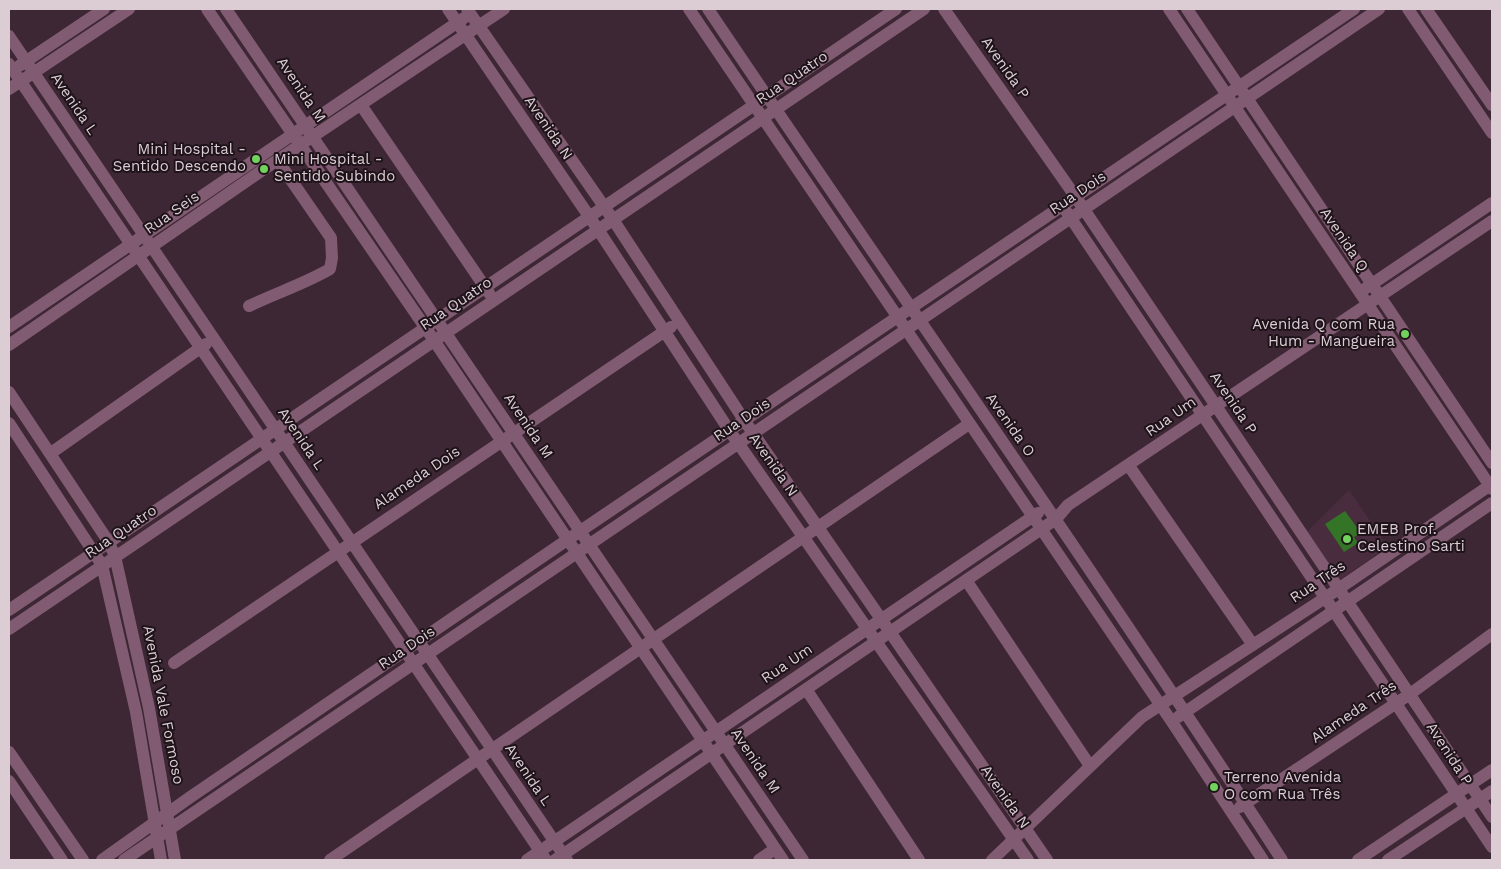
<!DOCTYPE html>
<meta charset="utf-8">
<style>
body{margin:0}
#map{position:relative;width:1501px;height:869px;overflow:hidden;background:#3d2734;font-family:"Work Sans",sans-serif}
canvas{display:block}
.frame{position:absolute;inset:0;border:10px solid #dccdd5;pointer-events:none}
</style>
<div id="map">
<canvas width="1501" height="869"></canvas>
<div class="frame"></div>
</div>
<script>
const c = document.querySelector('canvas').getContext('2d');
c.lineJoin = 'round';
function fillPath(path, color) { c.fillStyle = color; c.fill(path, 'evenodd'); }
function strokePath(path, color, width, dash) { c.strokeStyle = color; c.lineWidth = width; c.lineCap = dash ? 'butt' : 'round'; c.setLineDash(dash || []); c.stroke(path); }
function drawText(font, color, halo, rows, align = 'center') {
  c.font = font + ' "Work Sans",sans-serif'; c.lineWidth = 4; c.setLineDash([]); c.textBaseline = 'middle'; c.strokeStyle = halo; c.fillStyle = color; for (const [text, x, y, turn = 0] of rows) {
    c.save(); c.translate(x, y); c.rotate((+turn || 0) * Math.PI / 180); c.textAlign = isNaN(turn) ? turn : align; if (halo) c.strokeText(text, 0, 0); c.fillText(text, 0, 0); c.restore();
  }
}
const built = new Path2D(`
 M1349 490 1388 547 1338 581 1307 532Z`);
const building = new Path2D(`
 M1345 511 1361 533 1354 537 1358 543 1344 552 1325 524Z`);
const minor = new Path2D(`
 M207 9 425 327 783 860
 M226 9 803 860
 M448 9 597 228 729 430 1028 860
 M467 9 612 218 744 420 1047 860
 M689 9 1172 722 1263 860
 M708 9C899 293 1096 573 1282 860
 M944 9 1075 196 1492 817
 M1169 9 1492 489
 M1187 9 1492 463
 M1408 9 1492 133
 M1426 9 1492 105
 M9 36 567 860
 M9 64 546 860
 M19 66 104 9
 M9 89 129 9
 M361 105 489 293
 M1066 211 1492 847
 M1366 288 1492 203
 M249 306C276 293 304 284 330 269L332 258 331 238 278 161
 M9 327 464 18
 M9 345 264 169 504 9
 M9 392 108 541 115 556 149 708 175 860
 M9 423 102 565 136 712 161 860
 M51 453 206 344
 M1129 466 1253 645
 M966 580 1090 766
 M9 610 896 9
 M9 629 924 9
 M174 663 671 327
 M806 689 919 860
 M1178 717 1492 503
 M9 752 83 860
 M9 781 62 860
 M1240 807 1410 694 1492 634
 M102 860 189 798 567 540 1354 9
 M124 860 1379 9
 M330 860 969 424
 M527 860 1038 513
 M555 860 1056 519 1068 505 1492 221
 M759 860 775 849
 M992 860 1142 717 1325 598 1492 484
 M1358 860 1492 770
 M1388 860 1492 791`);
const markers = [
 [256,159,5,"#71d25e"],
 [264,169,5,"#71d25e"],
 [1405,334,5,"#71d25e"],
 [1347,539,5,"#71d25e"],
 [1214,787,5,"#71d25e"]
];
const streetNames = [
 ["Avenida P",1005,68,55],
 ["Rua Quatro",792,78,-34],
 ["Avenida M",301,90,56],
 ["Avenida L",74,104,56],
 ["Avenida N",548,128,56],
 ["Rua Dois",1078,193,-34],
 ["Rua Seis",172,213,-35],
 ["Avenida Q",1344,240,56],
 ["Rua Quatro",456,304,-34],
 ["Avenida P",1233,403,56],
 ["Rua Um",1171,417,-35],
 ["Rua Dois",742,420,-34],
 ["Avenida O",1010,425,55],
 ["Avenida M",528,426,56],
 ["Avenida L",301,439,56],
 ["Avenida N",773,465,55],
 ["Alameda Dois",417,478,-34],
 ["Rua Quatro",121,532,-34],
 ["Rua Três",1318,582,-34],
 ["Rua Dois",407,648,-34],
 ["Rua Um",787,664,-34],
 ["Avenida Vale Formoso",163,705,79],
 ["Alameda Três",1354,712,-34],
 ["Avenida P",1449,754,57],
 ["Avenida M",755,761,56],
 ["Avenida L",528,775,56],
 ["Avenida N",1005,797,55]
];
const poiNames = [
 ["Mini Hospital -",246,150,"right"],
 ["Sentido Descendo",246,167,"right"],
 ["Mini Hospital -",274,160],
 ["Sentido Subindo",274,177],
 ["Avenida Q com Rua",1395,325,"right"],
 ["Hum - Mangueira",1395,342,"right"],
 ["EMEB Prof.",1357,530],
 ["Celestino Sarti",1357,547],
 ["Terreno Avenida",1224,778],
 ["O com Rua Três",1224,795]
];
fillPath(built, '#492c3e');
fillPath(building, '#337426');
strokePath(minor, '#805b71', 12);
for (const [x, y, r, color] of markers) { const dot = new Path2D(); dot.arc(x, y, r, 0, 2 * Math.PI); c.fillStyle = color; c.fill(dot); strokePath(dot, '#1e1319', 2); }
drawText('15px', '#dccdd5', '#1e1319', streetNames);
drawText('15px', '#dccdd5', '#1e1319', poiNames, 'left');
</script>
